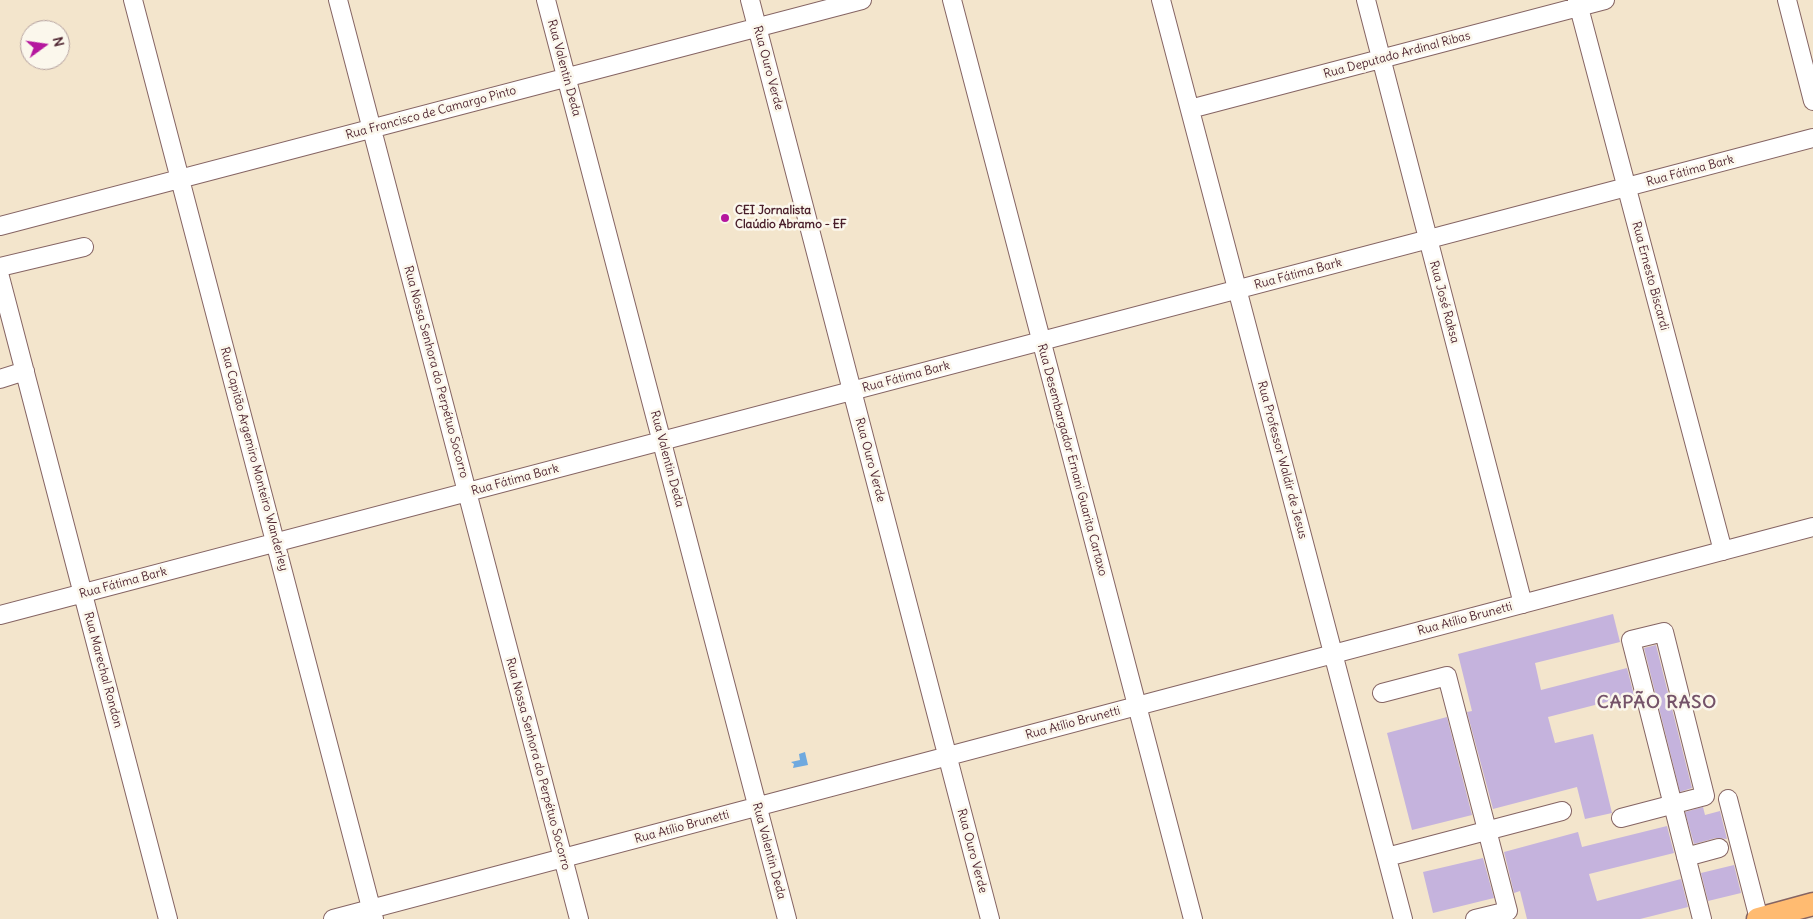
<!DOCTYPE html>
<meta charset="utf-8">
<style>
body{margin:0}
#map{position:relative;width:1813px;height:919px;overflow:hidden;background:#f3e5cc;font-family:Delius,sans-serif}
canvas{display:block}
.north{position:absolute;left:20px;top:20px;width:50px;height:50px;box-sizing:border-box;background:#fbf7ec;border:1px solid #b4a19f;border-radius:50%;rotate:76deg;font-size:14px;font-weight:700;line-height:20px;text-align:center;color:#4a1f2b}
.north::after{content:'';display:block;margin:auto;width:18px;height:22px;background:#b5179e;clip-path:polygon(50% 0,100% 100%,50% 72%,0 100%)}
</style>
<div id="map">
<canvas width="1813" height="919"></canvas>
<div class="north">N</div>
</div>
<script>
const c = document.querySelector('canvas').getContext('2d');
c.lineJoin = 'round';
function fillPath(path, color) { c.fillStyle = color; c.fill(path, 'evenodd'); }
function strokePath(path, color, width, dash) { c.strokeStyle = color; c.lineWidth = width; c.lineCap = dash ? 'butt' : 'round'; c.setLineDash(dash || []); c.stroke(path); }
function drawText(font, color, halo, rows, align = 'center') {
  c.font = font + ' Delius,sans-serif'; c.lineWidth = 5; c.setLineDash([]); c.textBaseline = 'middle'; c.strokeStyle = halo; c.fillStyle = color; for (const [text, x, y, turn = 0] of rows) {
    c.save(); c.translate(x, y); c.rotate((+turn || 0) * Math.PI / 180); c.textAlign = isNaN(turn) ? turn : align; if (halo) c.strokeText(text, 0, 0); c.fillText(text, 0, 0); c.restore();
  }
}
const water = new Path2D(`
 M805 752 808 765 793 768 794 764 791 762 800 760 799 754Z`);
const building = new Path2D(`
 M1613 614 1620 642 1535 663 1541 690 1627 668 1634 695 1548 717 1555 743 1593 734 1612 813 1585 819 1577 787 1493 809 1467 712 1472 711 1458 654Z
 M1656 645 1692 788 1680 792 1644 648Z
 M1447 717 1472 815 1412 830 1387 733Z
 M1703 807 1705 815 1720 811 1727 839 1716 838 1694 844 1685 812Z
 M1667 826 1674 853 1589 874 1597 901 1681 879 1688 907 1640 919H1527L1520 891 1514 893 1504 852 1578 832 1582 847Z
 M1483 858 1494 898 1433 913 1423 872Z
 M1734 865 1741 893 1708 901 1701 873Z`);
const minor = new Path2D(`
 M133 0 374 919
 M338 0 579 919
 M546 0 787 919
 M750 0 990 919
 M952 0 1193 919
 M1161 0 1403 919
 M1366 0 1523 604
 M1577 0 1723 551
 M1787 0 1813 101
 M1190 109 1605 0
 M0 226 862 0
 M0 267 84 247
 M0 277 168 919
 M0 379 25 371
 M0 615 1813 138
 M1382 693 1447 676 1508 911 1475 919
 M1728 799 1759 919
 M1621 818 1705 796 1664 632 1631 640C1654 733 1678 826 1702 919
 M1387 857 1562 811
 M1686 857 1719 848
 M333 919 1813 527`);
const major = new Path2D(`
 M1758 919 1813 904`);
const markers = [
 [725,218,5,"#b5179e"]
];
const streetNames = [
 ["Rua Deputado Ardinal Ribas",1397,55,-15],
 ["Rua Valentin Deda",564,68,75],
 ["Rua Ouro Verde",768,68,75],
 ["Rua Francisco de Camargo Pinto",431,113,-15],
 ["Rua Fátima Bark",1690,171,-15],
 ["Rua Fátima Bark",1298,274,-15],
 ["Rua Ernesto Biscardi",1650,276,75],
 ["Rua José Raksa",1444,302,75],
 ["Rua Nossa Senhora do Perpétuo Socorro",436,372,75],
 ["Rua Fátima Bark",906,377,-15],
 ["Rua Capitão Argemiro Monteiro Wanderley",254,459,75],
 ["Rua Valentin Deda",667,459,75],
 ["Rua Ouro Verde",870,460,75],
 ["Rua Desembargador Ernani Guarita Cartaxo",1072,460,75],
 ["Rua Professor Waldir de Jesus",1282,460,75],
 ["Rua Fátima Bark",515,480,-15],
 ["Rua Fátima Bark",123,583,-15],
 ["Rua Atílio Brunetti",1465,619,-15],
 ["Rua Marechal Rondon",103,670,75],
 ["Rua Atílio Brunetti",1073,723,-15],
 ["Rua Nossa Senhora do Perpétuo Socorro",538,764,75],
 ["Rua Atílio Brunetti",682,827,-15],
 ["Rua Valentin Deda",769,851,75],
 ["Rua Ouro Verde",972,851,75]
];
const poiNames = [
 ["CEI Jornalista",735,211],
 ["Claúdio Abramo - EF",735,225]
];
const districtNames = [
 ["CAPÃO RASO",1657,703]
];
fillPath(water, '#6ea9df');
fillPath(building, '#c5b3dd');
strokePath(minor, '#856463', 20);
strokePath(major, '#856463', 25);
strokePath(minor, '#fff', 18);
strokePath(major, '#ffbb71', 22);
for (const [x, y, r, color] of markers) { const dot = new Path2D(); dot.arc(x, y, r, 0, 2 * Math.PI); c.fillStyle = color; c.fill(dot); strokePath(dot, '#fbf7ec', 2); }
drawText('12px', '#4a1f2b', '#fbf7ec', streetNames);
drawText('bold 12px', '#4a1f2b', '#fbf7ec', poiNames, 'left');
c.letterSpacing = '1px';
drawText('bold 18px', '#755369', '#fbf7ec', districtNames);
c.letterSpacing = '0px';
</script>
